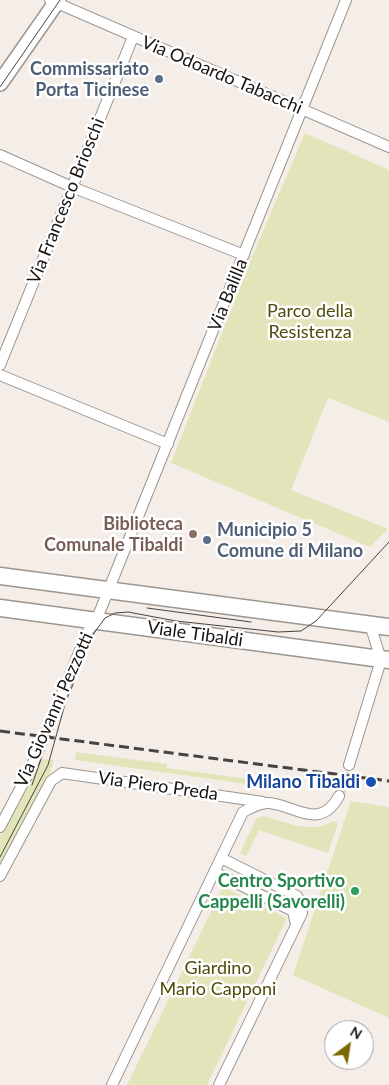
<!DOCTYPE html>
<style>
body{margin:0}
#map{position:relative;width:389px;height:1085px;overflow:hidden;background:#f5eee8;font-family:Lato,sans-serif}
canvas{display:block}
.north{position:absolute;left:324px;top:1020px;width:50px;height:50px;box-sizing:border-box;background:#fff;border:1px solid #a2a1a1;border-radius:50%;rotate:31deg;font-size:14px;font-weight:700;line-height:20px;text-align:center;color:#171413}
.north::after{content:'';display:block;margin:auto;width:18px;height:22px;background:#7b6900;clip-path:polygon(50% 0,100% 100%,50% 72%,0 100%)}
</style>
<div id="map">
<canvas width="389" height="1085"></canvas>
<div class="north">N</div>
</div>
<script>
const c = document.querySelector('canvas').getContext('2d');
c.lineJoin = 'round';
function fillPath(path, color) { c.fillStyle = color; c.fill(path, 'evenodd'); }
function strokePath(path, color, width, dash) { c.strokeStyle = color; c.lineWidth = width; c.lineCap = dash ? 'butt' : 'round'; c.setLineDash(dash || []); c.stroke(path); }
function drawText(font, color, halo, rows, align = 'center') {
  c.font = font + ' Lato,sans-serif'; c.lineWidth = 5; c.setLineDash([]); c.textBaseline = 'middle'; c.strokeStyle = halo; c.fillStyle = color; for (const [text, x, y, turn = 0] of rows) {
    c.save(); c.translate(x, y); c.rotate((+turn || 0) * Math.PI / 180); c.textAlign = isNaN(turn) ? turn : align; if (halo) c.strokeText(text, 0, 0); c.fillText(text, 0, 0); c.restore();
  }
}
const green = new Path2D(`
 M305 133 389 170V422L328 398 291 490 388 529 370 547 171 463 251 259Z
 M76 752 167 764V768L263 781 261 786 75 760Z
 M40 759 54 760 49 775 0 868V836Z
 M351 801 389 807V1018L293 975Z
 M262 816C284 821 312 835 333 821L338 823 328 853 259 830 246 856 240 853 256 819Z
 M223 887 287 918 207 1085H127Z`);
const streetTunnel = new Path2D(`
 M339 796 349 765`);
const street = new Path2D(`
 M50 0 389 147
 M0 155 72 187 244 255
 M0 365 133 37
 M0 375 168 444
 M370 624 381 660
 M349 765 381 660
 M0 827 30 770 88 631 96 621 346 0
 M214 872 293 911 296 925
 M0 876 51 781 62 773 263 802
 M112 1085 243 812C251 808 260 802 269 803 297 806 320 831 339 796
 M219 1085 302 913 301 905 297 896 221 858`);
const secondary = new Path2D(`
 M0 83 58 0`);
const primary = new Path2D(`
 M0 576 389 627
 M0 608 389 660`);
const tram = new Path2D(`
 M0 87 60 0
 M147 608 251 622
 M32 785 56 716
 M0 857 48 765 65 704 94 633 105 618 115 613 128 612 176 621 278 632 301 631 316 621 389 542`);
const rail = new Path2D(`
 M0 731 389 781`);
const markers = [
 [159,79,5,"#5c6f8a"],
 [193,534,5,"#8d6e63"],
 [207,540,5,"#5c6f8a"],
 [371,782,6,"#1a4fb4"],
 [355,891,5,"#2e9e5b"]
];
const serviceNames = [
 ["Commissariato",149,69],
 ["Porta Ticinese",149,90],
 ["Municipio 5",217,530,"left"],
 ["Comune di Milano",217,551,"left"]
];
const streetNames = [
 ["Via Odoardo Tabacchi",222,75,23],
 ["Via Francesco Brioschi",66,201,-68],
 ["Via Balilla",228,295,-68],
 ["Viale Tibaldi",195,634,8],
 ["Via Giovanni Pezzotti",54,710,-66],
 ["Via Piero Preda",158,786,8]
];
const parkNames = [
 ["Parco della",310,311],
 ["Resistenza",310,332],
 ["Giardino",218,968],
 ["Mario Capponi",218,989]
];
const educationNames = [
 ["Biblioteca",183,524],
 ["Comunale Tibaldi",183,545]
];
const transitNames = [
 ["Milano Tibaldi",360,782]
];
const leisureNames = [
 ["Centro Sportivo",345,881],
 ["Cappelli (Savorelli)",345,902]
];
fillPath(green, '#e2e5ba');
strokePath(streetTunnel, '#d4cdc8', 10, [10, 5]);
strokePath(street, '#9b9590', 12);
strokePath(secondary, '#9b9590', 18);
strokePath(primary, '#9b9590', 19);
strokePath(street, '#fff', 10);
strokePath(secondary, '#fff', 15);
strokePath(primary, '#fff', 16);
strokePath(tram, '#474341', 1);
strokePath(rail, '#474341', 3, [10, 5]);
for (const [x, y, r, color] of markers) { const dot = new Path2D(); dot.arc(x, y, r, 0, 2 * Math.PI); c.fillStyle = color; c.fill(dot); strokePath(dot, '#fff', 2); }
drawText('bold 18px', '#4e5e75', '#fff', serviceNames, 'right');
drawText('18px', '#171413', '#fff', streetNames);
drawText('18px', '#4b4d09', '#fff', parkNames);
drawText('bold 18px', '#785e54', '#fff', educationNames, 'right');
drawText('bold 18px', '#164399', '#fff', transitNames, 'right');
drawText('bold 18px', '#27864d', '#fff', leisureNames, 'right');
</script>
